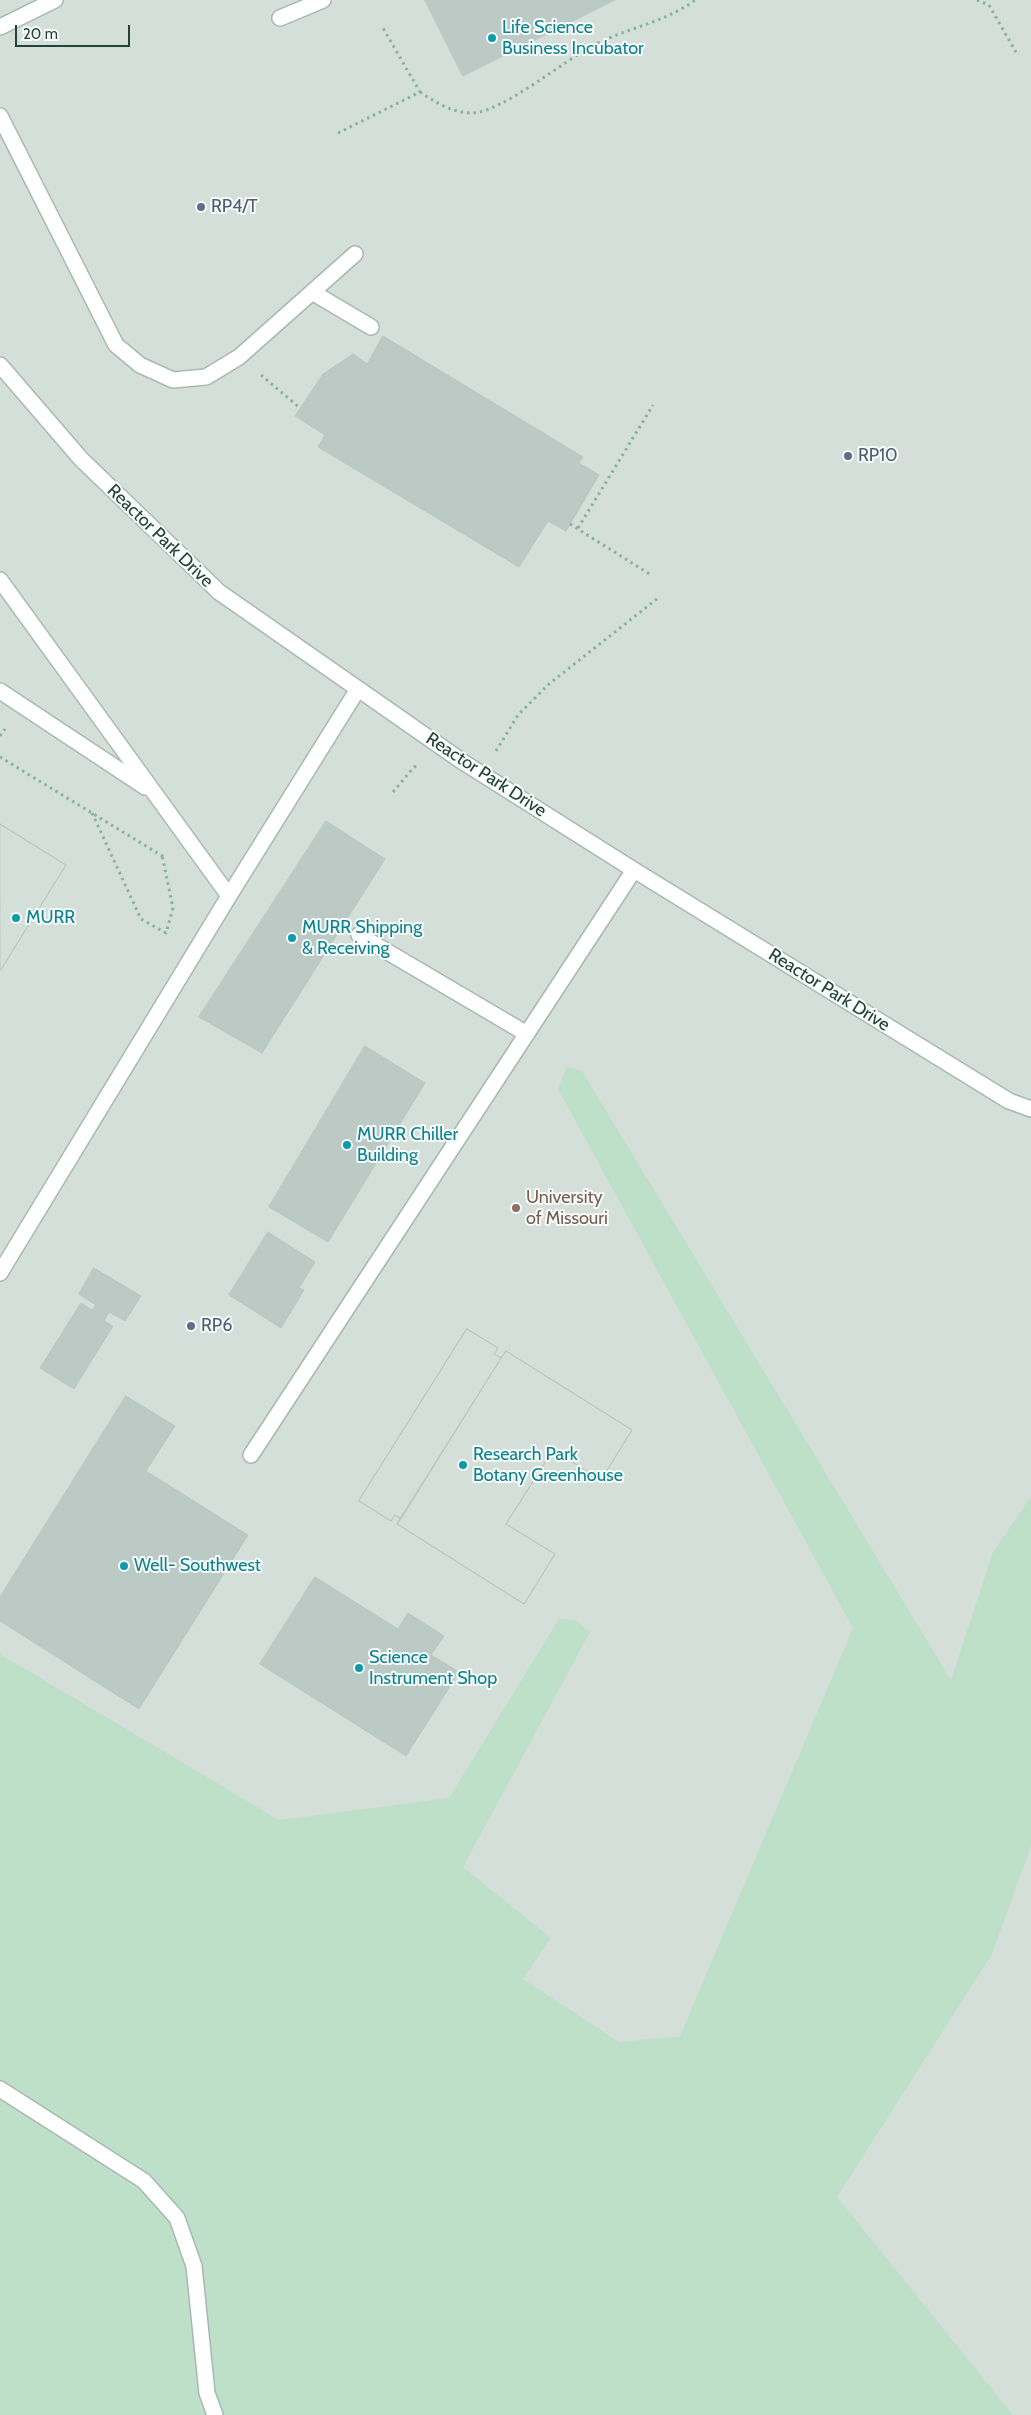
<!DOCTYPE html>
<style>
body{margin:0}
#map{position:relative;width:1031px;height:2415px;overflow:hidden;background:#e6efeb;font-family:Cabin,sans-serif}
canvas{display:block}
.scale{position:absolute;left:15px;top:25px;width:115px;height:22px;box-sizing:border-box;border:2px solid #24423a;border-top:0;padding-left:6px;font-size:15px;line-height:18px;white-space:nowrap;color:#24423a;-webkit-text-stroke:4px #f7fbf9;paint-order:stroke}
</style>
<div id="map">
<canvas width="1031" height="2415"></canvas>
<div class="scale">20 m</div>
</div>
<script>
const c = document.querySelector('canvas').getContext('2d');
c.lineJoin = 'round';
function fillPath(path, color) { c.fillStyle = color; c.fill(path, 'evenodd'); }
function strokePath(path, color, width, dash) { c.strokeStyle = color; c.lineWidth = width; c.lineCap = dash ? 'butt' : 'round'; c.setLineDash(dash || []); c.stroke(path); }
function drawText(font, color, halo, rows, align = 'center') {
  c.font = font + ' Cabin,sans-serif'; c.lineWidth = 4; c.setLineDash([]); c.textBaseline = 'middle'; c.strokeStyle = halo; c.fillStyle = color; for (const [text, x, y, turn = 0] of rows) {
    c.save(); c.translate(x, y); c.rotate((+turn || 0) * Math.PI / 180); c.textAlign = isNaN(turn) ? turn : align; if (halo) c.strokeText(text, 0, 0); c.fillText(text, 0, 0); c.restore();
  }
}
const built = new Path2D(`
 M0 0H1031V2415H0Z`);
const green = new Path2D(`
 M567 1066 582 1071 951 1680 993 1552 1031 1497V1846L992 1954 837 2197 1013 2415H0V1654L279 1820 449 1798 559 1619 576 1620 590 1632 463 1867 551 1938 523 1979 619 2042 680 2036 853 1628 558 1089Z`);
const building = new Path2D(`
 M425 0H615L463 76Z
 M383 336 583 457 579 463 599 475 566 531 548 521 519 567 318 447 325 435 295 416 323 374 353 354 367 364Z
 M326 821 385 859 262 1053 199 1017Z
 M0 824 66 865 0 971Z
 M0 824 66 865 0 971Z
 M365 1046 425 1083 328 1242 269 1207Z
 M268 1232 315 1262 299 1288 304 1290 281 1328 229 1295Z
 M94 1268 141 1296 125 1321 109 1312 104 1321 113 1326 74 1389 40 1368 81 1303 92 1310 96 1305 79 1294Z
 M467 1329 498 1348 494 1354 501 1358 506 1351 632 1430 601 1480 553 1450 506 1524 555 1554 524 1604 397 1524 401 1519 395 1515 391 1521 359 1501Z
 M467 1329 498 1348 494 1354 501 1358 401 1519 395 1515 391 1521 359 1501Z
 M506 1351 632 1430 601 1480 553 1450 506 1524 555 1554 524 1604 397 1524Z
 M126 1396 175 1426 146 1471 248 1535 139 1709 0 1621V1597Z
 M315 1577 398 1629 408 1613 444 1636 431 1655 459 1672 406 1756 260 1664Z`);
const path = new Path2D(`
 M977 0 989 5 1017 54
 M420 92C435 102 452 113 472 113 501 113 565 60 594 45 627 28 666 22 695 0
 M338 133 420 92 383 28
 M261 375 300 408
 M570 524 651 575
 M578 528 653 405
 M0 736 5 729
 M496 751 518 715 549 684 658 598
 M0 757 164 857
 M393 792 414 767 419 766
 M92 813 141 919 166 933 173 908 162 855`);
const minor = new Path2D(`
 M280 18 323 0
 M0 27 55 0
 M0 116 116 345 140 365 173 380 206 377 239 357 355 254
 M312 292 371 327
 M0 365 81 459 219 592 463 762 634 870 1009 1101 1031 1109
 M0 580 229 896 0 1273
 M0 691 145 787
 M229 896 358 689
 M359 935 527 1034
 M251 1455 634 870
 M0 2089 144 2181 177 2218 194 2266 207 2393 215 2415`);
const markers = [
 [492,38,5,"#0f9aa8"],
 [201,207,5,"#5c6f8a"],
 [848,456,5,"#5c6f8a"],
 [16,918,5,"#0f9aa8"],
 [292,938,5,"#0f9aa8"],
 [347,1145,5,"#0f9aa8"],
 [516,1208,5,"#8d6e63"],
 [191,1326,5,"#5c6f8a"],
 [463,1465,5,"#0f9aa8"],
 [124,1566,5,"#0f9aa8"],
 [359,1668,5,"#0f9aa8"]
];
const cultureNames = [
 ["Life Science",502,28],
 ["Business Incubator",502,49],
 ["MURR",26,918],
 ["MURR Shipping",302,928],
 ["& Receiving",302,949],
 ["MURR Chiller",357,1135],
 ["Building",357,1156],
 ["Research Park",473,1455],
 ["Botany Greenhouse",473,1476],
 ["Well- Southwest",134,1566],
 ["Science",369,1658],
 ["Instrument Shop",369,1679]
];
const serviceNames = [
 ["RP4/T",211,207],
 ["RP10",858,456],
 ["RP6",201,1326]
];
const streetNames = [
 ["Reactor Park Drive",160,536,44],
 ["Reactor Park Drive",486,775,33],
 ["Reactor Park Drive",829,990,32]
];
const educationNames = [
 ["University",526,1198],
 ["of Missouri",526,1219]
];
fillPath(built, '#d4dfda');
fillPath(green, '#bfe0c8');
fillPath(building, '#bbcac4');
strokePath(building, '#b8c9c2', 1);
strokePath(minor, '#a8b8b2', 18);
strokePath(path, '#86b3a5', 3, [2.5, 4]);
strokePath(minor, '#fff', 15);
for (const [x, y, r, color] of markers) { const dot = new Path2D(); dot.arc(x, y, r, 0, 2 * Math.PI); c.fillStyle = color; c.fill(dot); strokePath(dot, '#f7fbf9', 2); }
drawText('18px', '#0d838f', '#f7fbf9', cultureNames, 'left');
drawText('18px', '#4e5e75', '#f7fbf9', serviceNames, 'left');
drawText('18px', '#24423a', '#f7fbf9', streetNames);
drawText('18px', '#785e54', '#f7fbf9', educationNames, 'left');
</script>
